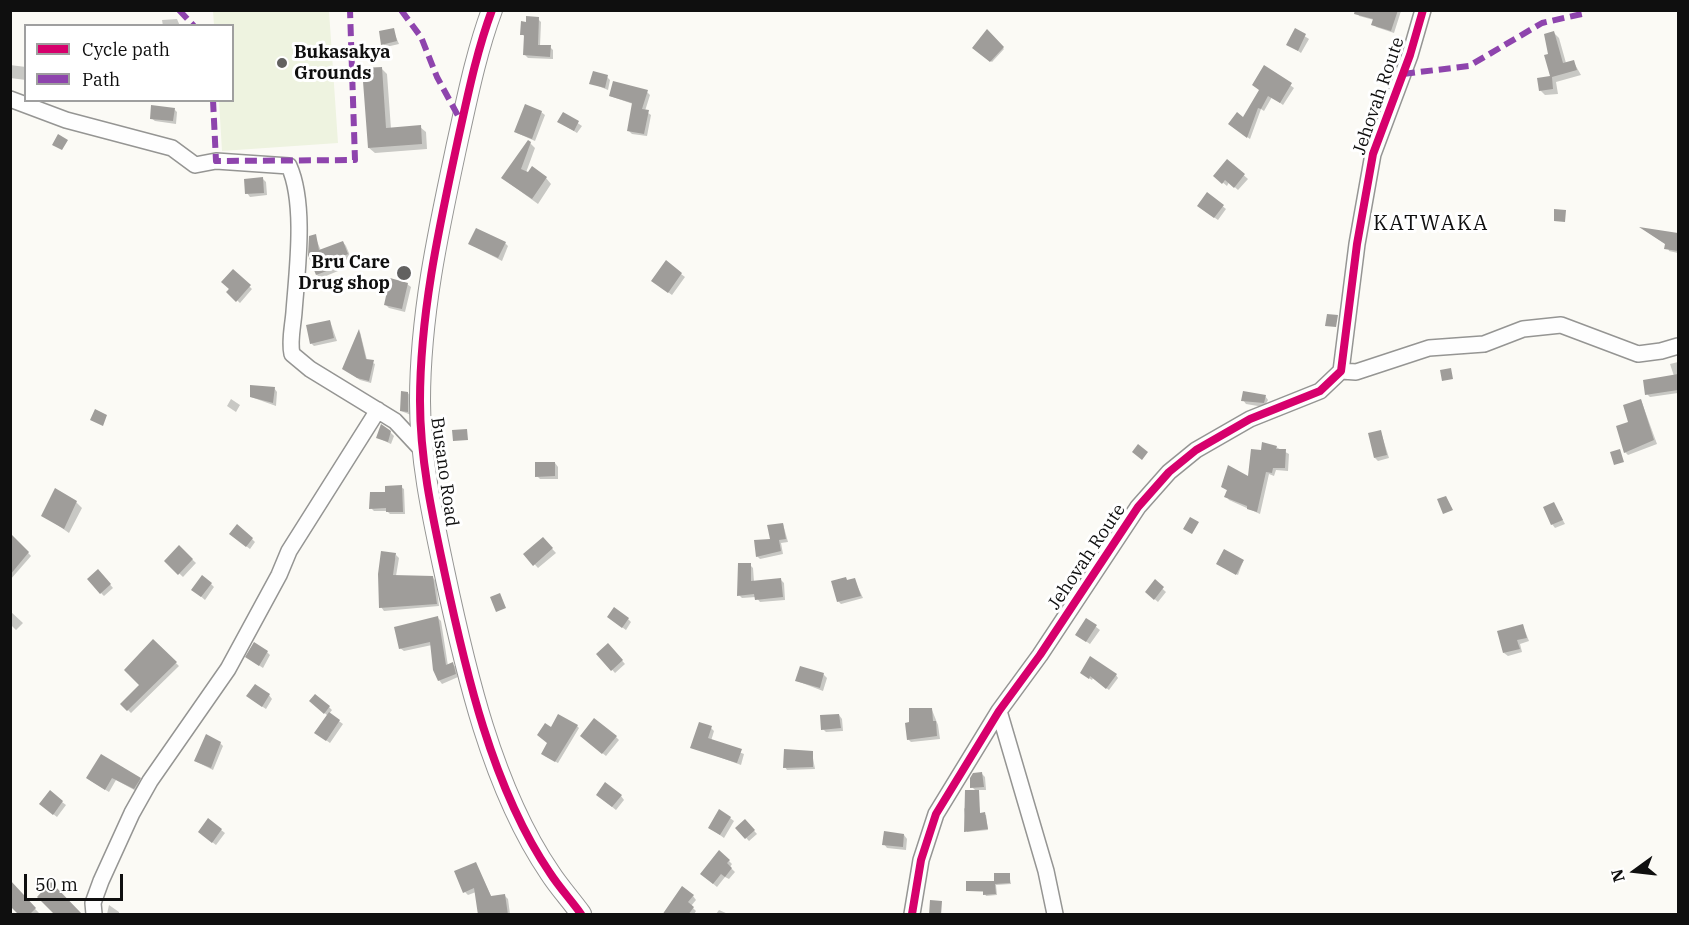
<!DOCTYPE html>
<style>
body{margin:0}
#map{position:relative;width:1689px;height:925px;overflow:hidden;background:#fbfaf5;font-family:"IBM Plex Serif",serif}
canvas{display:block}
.frame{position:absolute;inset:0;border:12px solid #0f0f0f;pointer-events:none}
.legend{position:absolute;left:24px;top:24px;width:210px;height:78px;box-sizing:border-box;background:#fff;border:2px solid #9f9f9f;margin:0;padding:8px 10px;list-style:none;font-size:18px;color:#0f0f0f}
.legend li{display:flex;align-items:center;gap:12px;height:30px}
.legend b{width:30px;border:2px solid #9f9f9f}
.north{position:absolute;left:1605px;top:841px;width:60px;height:60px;-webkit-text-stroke:4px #fff;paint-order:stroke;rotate:255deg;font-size:16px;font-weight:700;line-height:24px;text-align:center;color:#0f0f0f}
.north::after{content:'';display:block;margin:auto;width:21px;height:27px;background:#0f0f0f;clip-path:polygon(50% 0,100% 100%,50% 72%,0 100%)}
.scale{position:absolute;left:24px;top:874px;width:99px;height:27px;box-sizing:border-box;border:3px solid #0f0f0f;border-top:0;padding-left:8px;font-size:18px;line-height:21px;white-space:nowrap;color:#0f0f0f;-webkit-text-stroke:4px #fff;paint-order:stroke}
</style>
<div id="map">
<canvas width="1689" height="925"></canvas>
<div class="frame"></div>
<ul class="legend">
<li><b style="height:8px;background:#d6006c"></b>Cycle path</li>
<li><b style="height:8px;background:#8e44ad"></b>Path</li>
</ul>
<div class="north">N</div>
<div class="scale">50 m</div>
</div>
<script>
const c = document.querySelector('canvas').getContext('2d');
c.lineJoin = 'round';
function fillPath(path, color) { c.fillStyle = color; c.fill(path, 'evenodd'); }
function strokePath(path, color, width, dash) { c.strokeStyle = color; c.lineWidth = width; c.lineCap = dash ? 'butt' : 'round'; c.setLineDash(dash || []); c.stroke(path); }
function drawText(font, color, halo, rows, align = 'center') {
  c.font = font + ' "IBM Plex Serif",serif'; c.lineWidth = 6; c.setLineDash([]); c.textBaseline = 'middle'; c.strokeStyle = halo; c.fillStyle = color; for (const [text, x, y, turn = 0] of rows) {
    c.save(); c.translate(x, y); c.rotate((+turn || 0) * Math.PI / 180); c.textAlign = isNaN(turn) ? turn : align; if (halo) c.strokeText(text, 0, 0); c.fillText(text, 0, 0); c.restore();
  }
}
const pitch = new Path2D(`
 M213 11H329L338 143 222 151 219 101 232 100V26L214 25Z`);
const shadow = new Path2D(`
 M1357 10H1400L1401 11 1394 33 1376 27 1374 20 1359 16Z
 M177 19 180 26H163L162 20Z
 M538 19 541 22 540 46 550 47 553 50V59L528 58 525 55 526 38 522 34Z
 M393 30 399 44 386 47 383 44Z
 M1295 30 1309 39 1301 53 1288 44Z
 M987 32 1004 49 992 62 974 48Z
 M1554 33 1559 38 1566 63 1573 61 1581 75 1556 82 1558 94 1545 95 1540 90 1552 77 1549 55Z
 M10 65 26 67V80L10 78Z
 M1265 67 1294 88 1283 105 1272 97 1264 111 1261 109 1250 139 1233 127 1244 119 1260 90Z
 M381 68 387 74 391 129 420 127 426 132 427 149 375 153 369 148Z
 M607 77 610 80 608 90 591 83Z
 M647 92 650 95 645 111 651 115 647 136 632 134 629 131 633 104 610 96Z
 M174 109 177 112 176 124 155 121 151 118Z
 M541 112 545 115 535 141 517 133Z
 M564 114 582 126 577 133 559 122Z
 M530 143 535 148 524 178H546L551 184 538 204 509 183Z
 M1228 161 1248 179 1238 190 1229 182 1227 186 1215 176Z
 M263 179 266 182 267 195 250 197 247 193Z
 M1208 194 1226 209 1218 220 1202 209Z
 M1643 229 1678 234V253L1669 251 1667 245Z
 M315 236 321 251 343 242 346 246 351 258 340 262 343 269 321 278 317 275 310 255Z
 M505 243 508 246 502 261 470 244Z
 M233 271 252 289 240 303 228 292Z
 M681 274 685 277 672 295 657 284Z
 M407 284 411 287 405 312 389 308 386 305Z
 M330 321 337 341 314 346 311 343Z
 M360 332 367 360 375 364 371 383 360 380 344 369Z
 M1678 362V393L1650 397 1647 394 1674 376 1670 364Z
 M274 388 277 392 276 406 251 397Z
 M408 393 411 397V415L401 411Z
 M1265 396 1268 400 1264 407 1246 404 1243 400Z
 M231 399 240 405 236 412 227 406Z
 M1641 400 1657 444 1628 455 1625 452 1630 423Z
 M390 432 394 436 391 444 378 438Z
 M1381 432 1389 458 1378 461 1375 458Z
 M1276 447 1289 454 1288 471 1276 470 1274 476 1269 474 1260 514 1229 500 1226 496 1228 491 1222 487 1249 478 1262 452Z
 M555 463 558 467V479H540L537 476Z
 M401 487 404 489 405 514H390L387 511H374L371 508 386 493Z
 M76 502 82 508 69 533 43 515Z
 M1554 504 1565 524 1555 528 1552 524Z
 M783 524 788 542 781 543 783 554 760 559 757 556Z
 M234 537 252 539 255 542 250 549Z
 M14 538 31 556 10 580V541Z
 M543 539 556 553 538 568 525 554Z
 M179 547 196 563 183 577 166 561Z
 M396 555 399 558 396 576 432 577 436 581 439 606 384 611 381 607Z
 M1243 561 1238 575 1219 565Z
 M750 565 753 568 754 582 781 580 784 583 785 600 760 602 756 597 742 598 739 595Z
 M101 574 113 588 104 596 101 593Z
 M854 579 863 598 841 604 838 601Z
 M1155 582 1166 592 1158 602 1150 595Z
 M211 584 214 587 205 600 197 593Z
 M10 611 23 623 16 630 10 624Z
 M438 618 441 621 448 666 452 664 456 667 458 677 442 684 439 680 432 645 404 651 400 648Z
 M628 619 631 622 626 630 612 620Z
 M1087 620 1100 630 1090 644 1081 638Z
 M1523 626 1529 641 1520 644 1522 652 1508 656 1504 653Z
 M153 641 179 666 131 713 122 704 141 685Z
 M608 645 625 664 615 673 598 654Z
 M267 652 270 655 263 668 251 660Z
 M823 674 827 678 823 691 797 681Z
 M1084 675H1116L1118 678 1109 690 1093 678 1092 680Z
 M269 695 272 699 266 709 251 699Z
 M311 701 329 707 332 710 329 714 343 724 330 743 320 736 328 716Z
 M932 710 938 725 940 739 911 742 908 739Z
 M839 715 842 719 843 731 826 732 823 729Z
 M577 726 579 728 558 763 545 756 552 729Z
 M711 728 714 731 711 741 744 754 741 765 692 747Z
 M616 737 619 740 606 756 585 739Z
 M220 743 223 746 213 770 195 761Z
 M812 753 815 769 787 770 785 767Z
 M101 756 140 779 143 782 138 792 116 780 109 792 91 781 87 778Z
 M982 774 985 777 986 790H977L980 814 986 815 988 830 967 832 964 809 976 791 972 787Z
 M50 793 66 805 57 817 44 807Z
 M621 796 624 800 616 810 601 798Z
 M730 818 734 821 724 838 710 828Z
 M208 820 225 833 216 845 203 835Z
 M745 821 757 834 749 841 737 828Z
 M904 835 907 839 906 850 887 848 884 844Z
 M729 861 732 864 730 867 735 872 729 879 725 877 717 887 705 877Z
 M476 864 492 898 505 896 508 899 510 914H480L476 892 468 895 465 892Z
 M1009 874 1011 884 996 885 997 895 986 896 984 892 967 891 995 882Z
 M10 883 39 913 37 914H21Z
 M693 896 696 900 691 906 696 911 694 914H664Z
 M109 905 119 912V914H107Z
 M719 910 728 914H716Z`);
const building = new Path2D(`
 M1355 10H1398L1391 31 1371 25 1373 19 1354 14Z
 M526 16 539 17 538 45H551L550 57 523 55 524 35H520L521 21 526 22Z
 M394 28 397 41 381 45 379 31Z
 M1295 28 1306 34 1298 51 1286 45Z
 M987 29 1004 47 990 62 972 48Z
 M1554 31 1563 63 1574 60 1577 70 1552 77 1553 89 1539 91 1537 78 1550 76 1544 55 1548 54 1544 34Z
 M1264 65 1292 83 1280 103 1268 96 1261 109 1258 108 1247 138 1228 124 1237 112 1243 117 1259 90 1252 85Z
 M382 67 386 128 421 125 422 144 368 148 362 68Z
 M593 71 608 75 605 88 589 84Z
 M613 81 648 90 642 109 649 110 644 134 627 131 632 103 609 96Z
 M525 104 542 111 532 139 514 132Z
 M151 105 175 108 173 121 150 119Z
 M563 112 579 121 574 131 557 122Z
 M58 134 68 140 62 150 52 145Z
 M528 140 531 142 521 169 528 172 532 166 547 177 532 199 501 178Z
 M1227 159 1245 174 1234 188 1225 180 1222 184 1213 176Z
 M263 177 264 193 245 194 244 179Z
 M1207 192 1224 205 1214 218 1197 206Z
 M1554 209 1566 210 1565 222 1554 221Z
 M1639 227 1678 233V251L1664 249 1665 244Z
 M476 228 506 242 498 258 468 244Z
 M316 234 319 250 343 241 348 254 337 259 340 266 316 275 308 255 309 236Z
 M666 260 682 273 668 293 651 281Z
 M233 269 251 285 236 302 226 292 229 289 221 282Z
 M390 278 408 283 402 309 384 305Z
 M1327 314 1338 315 1336 327 1325 326Z
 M330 320 334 338 310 344 306 325Z
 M359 329 366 359 374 360 369 381 357 378 342 369Z
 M1451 368 1453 379 1442 381 1440 370Z
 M1678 374V390L1645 395 1643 380Z
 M250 385 275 387 273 403 250 397Z
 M401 391 408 392V412L400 411Z
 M1243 391 1266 395 1264 403 1241 401Z
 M1641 399 1654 440 1624 453 1616 426 1628 422 1623 405Z
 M95 409 107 415 103 426 90 420Z
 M381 424 391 431 388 442 376 438Z
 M467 429 468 440 453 441 452 430Z
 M1381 430 1387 455 1374 458 1368 433Z
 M1262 442 1277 446 1276 449H1286L1285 468H1273L1272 473 1266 472 1257 512 1247 509V506L1224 497 1227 490 1221 487 1228 465 1248 476 1251 449 1261 450Z
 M1138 444 1148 452 1142 460 1132 452Z
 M1620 449 1624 462 1614 465 1610 452Z
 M535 462H555V476L535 477Z
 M402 485 403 512H386V508L369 509 370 492H385V486Z
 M55 488 77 501 64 529 41 516Z
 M1446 496 1453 510 1443 514 1437 499Z
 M1554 502 1563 520 1551 525 1543 507Z
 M1190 517 1199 522 1192 534 1183 529Z
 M783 523 786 539 779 540 781 551 756 557 754 540 770 539 767 525Z
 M237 524 253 538 246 547 229 534Z
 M10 533 29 552 10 575Z
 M543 537 553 548 533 566 523 554Z
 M179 545 193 559 178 575 164 561Z
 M1224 549 1244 560 1236 575 1216 564Z
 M381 551 396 553 393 575 433 576 437 604 379 608 378 574Z
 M738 563H751V581L781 578 783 597 755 600 754 594 737 596Z
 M98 569 111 584 100 594 87 579Z
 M202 575 212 583 201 597 191 590Z
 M846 577 847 580 855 578 861 596 837 602 831 581Z
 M1155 579 1164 587 1154 600 1145 592Z
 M500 593 506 608 496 612 490 597Z
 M614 607 629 618 622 628 607 617Z
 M438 616 446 665 453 662 456 674 438 681 433 670 430 642 399 649 394 627Z
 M1086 618 1097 625 1086 642 1075 635Z
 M1523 624 1527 638 1517 640 1520 649 1503 653 1497 631Z
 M153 639 177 662 127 711 120 704 139 685 124 670Z
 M254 642 268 651 259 666 245 657Z
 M608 643 623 660 611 671 596 654Z
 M1090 656 1117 674 1106 689 1090 676 1089 679 1080 673Z
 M800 666 824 673 820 688 795 681Z
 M255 684 270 694 262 707 246 696Z
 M315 694 330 706 324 714 309 701Z
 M909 708H932L933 721H936L937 736 907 740 905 723 909 722Z
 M329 712 340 720 326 741 314 733Z
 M558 714 578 725 555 762 541 754 547 743 537 735 545 723 551 727Z
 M839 714 841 728 821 730 820 715Z
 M594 718 617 736 602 754 580 736Z
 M699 722 712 726 708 738 742 749 737 763 690 748Z
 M206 734 221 742 211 768 194 761Z
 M784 749 813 751V767L783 768Z
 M101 754 141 778 134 789 112 778 105 790 86 778Z
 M982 772 984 787 970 788V778L973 773Z
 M605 782 622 795 612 807 596 795Z
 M50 790 63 801 53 815 39 804Z
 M965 790H979L980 813 985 812 988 829 964 832Z
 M719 809 731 817 720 835 708 828Z
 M208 818 222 829 212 843 198 832Z
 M745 819 755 830 745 839 735 828Z
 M884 831 904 834 903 847 882 845Z
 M719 850 730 860 727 863 732 868 725 877 721 874 713 884 700 874Z
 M476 862 491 896 505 894 508 915H478L474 888 463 893 454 871Z
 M994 873H1010V883L995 884 996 894 983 895V891H966V881H994Z
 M10 880 36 908 29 915H19L10 906Z
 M51 882 83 915H55L37 897Z
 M682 886 694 895 688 902 694 907 688 915H662Z
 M930 900 942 901 941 915H929Z`);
const minor = new Path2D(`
 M10 99 66 120 172 148 195 165 216 161 289 166C306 204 297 271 294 312 293 326 289 341 292 354L310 369 395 421 422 450
 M1341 371 1356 372 1429 348 1484 344 1523 329 1561 325 1638 354 1661 351 1678 346
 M999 711 1046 871 1055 914
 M94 914 93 903 101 881 132 813 150 781 228 669 279 575 289 551 378 410
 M912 914 921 860 936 814 999 711 1040 655 1138 507 1169 472 1196 450 1250 419 1320 391 1341 371 1357 244 1373 154 1410 55 1423 10`);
const tertiary = new Path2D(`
 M492 10C476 53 467 99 457 144 439 228 420 314 420 401 420 459 432 514 444 570 465 669 492 788 550 873 559 887 571 900 581 914`);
const quiet = new Path2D(`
 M179 10 194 26
 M401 10 421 37 437 77 462 123
 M1403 74 1469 66 1542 23 1586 13
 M213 100 216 161 355 160 350 10`);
const cycleway = new Path2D(`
 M492 10C476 53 467 99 457 144 439 228 420 314 420 401 420 459 432 514 444 570 465 669 492 788 550 873 559 887 571 900 581 914
 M912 914 921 860 936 814 999 711 1040 655 1138 507 1169 472 1196 450 1250 419 1320 391 1341 371 1357 244 1373 154 1410 55 1423 10`);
const markers = [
 [282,63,6,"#626160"],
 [404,273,8,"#626160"]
];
const poiNames = [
 ["Bukasakya",294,53],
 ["Grounds",294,74],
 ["Bru Care",390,263,"right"],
 ["Drug shop",390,284,"right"]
];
const streetNames = [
 ["Jehovah Route",1379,96,-71],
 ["Busano Road",444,472,82],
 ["Jehovah Route",1087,557,-56]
];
const quarterNames = [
 ["KATWAKA",1431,224]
];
fillPath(pitch, '#eef3e0');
fillPath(shadow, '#0003');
fillPath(building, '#9f9d9a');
strokePath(minor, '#959593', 18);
strokePath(tertiary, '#959593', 22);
strokePath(minor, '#fefefe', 15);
strokePath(tertiary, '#fefefe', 20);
strokePath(quiet, '#8e44ad', 6, [12, 6]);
strokePath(cycleway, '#d6006c', 8);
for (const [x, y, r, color] of markers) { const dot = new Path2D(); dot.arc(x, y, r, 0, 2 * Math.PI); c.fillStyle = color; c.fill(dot); strokePath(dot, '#fff', 2); }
drawText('bold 18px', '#0f0f0f', '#fff', poiNames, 'left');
drawText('18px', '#0f0f0f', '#fff', streetNames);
c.letterSpacing = '1.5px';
drawText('21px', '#0f0f0f', '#fff', quarterNames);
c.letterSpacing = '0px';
</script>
